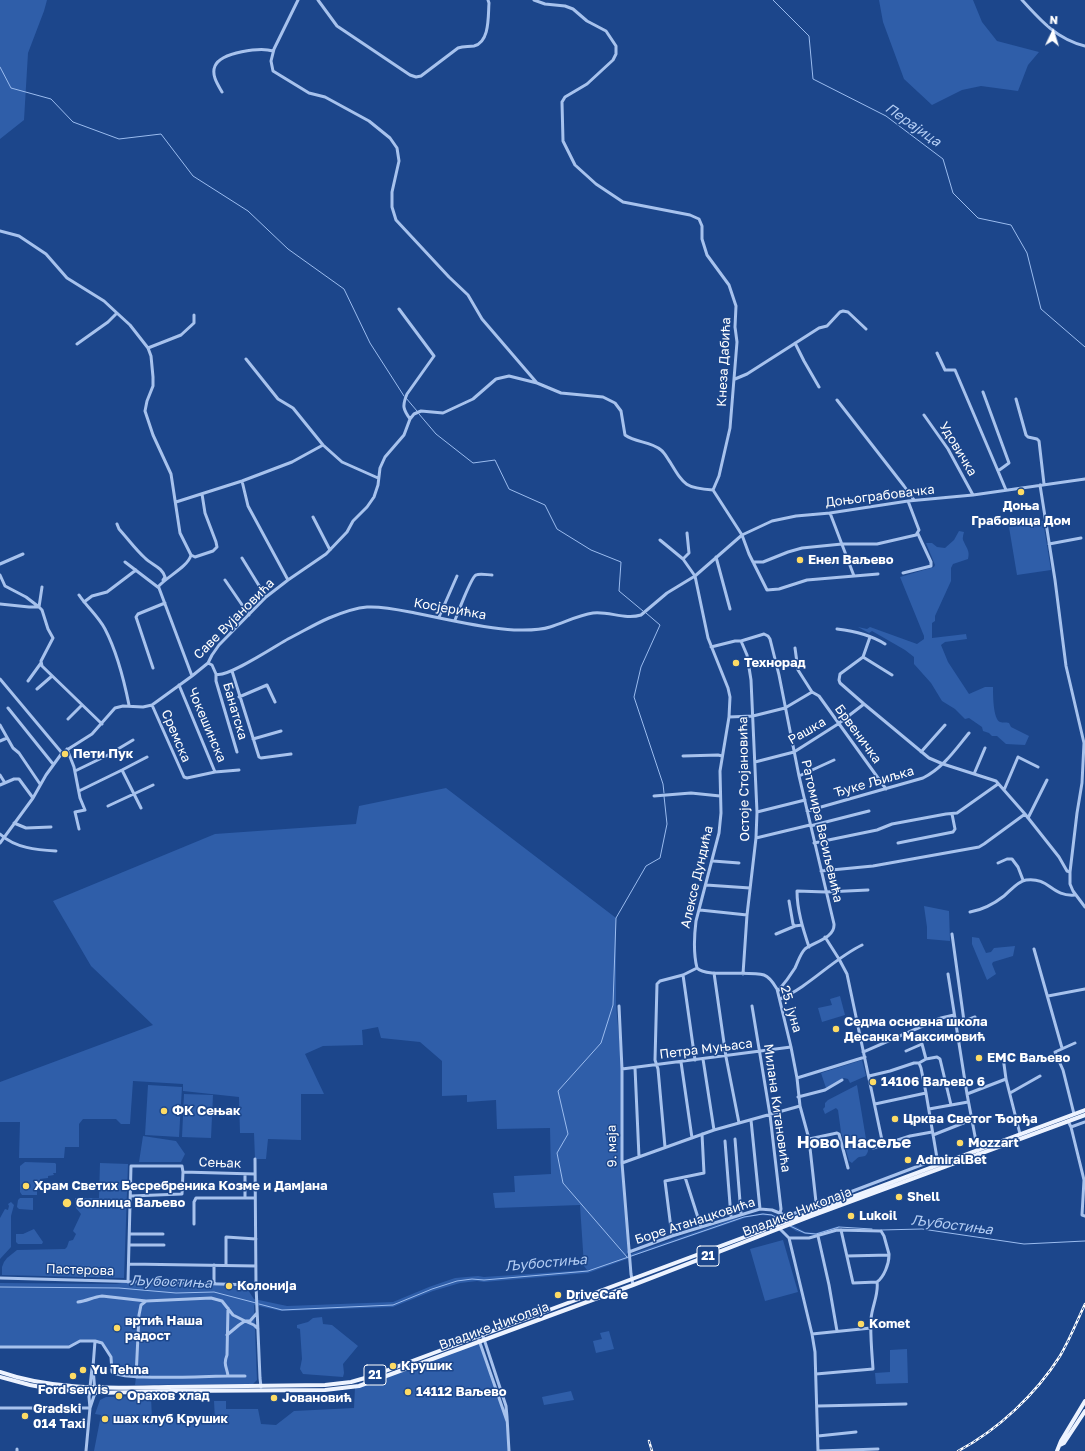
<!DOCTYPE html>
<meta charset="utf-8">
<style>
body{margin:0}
#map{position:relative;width:1085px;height:1451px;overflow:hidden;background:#1c468b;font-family:"Golos Text",sans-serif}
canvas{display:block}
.north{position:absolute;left:1033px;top:12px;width:40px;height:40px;-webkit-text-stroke:3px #1c468b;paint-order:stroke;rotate:4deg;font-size:11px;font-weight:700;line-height:16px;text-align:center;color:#fff}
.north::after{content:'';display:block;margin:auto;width:14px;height:18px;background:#fff;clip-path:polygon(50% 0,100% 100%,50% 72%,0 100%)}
</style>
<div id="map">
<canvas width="1085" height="1451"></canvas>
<div class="north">N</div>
</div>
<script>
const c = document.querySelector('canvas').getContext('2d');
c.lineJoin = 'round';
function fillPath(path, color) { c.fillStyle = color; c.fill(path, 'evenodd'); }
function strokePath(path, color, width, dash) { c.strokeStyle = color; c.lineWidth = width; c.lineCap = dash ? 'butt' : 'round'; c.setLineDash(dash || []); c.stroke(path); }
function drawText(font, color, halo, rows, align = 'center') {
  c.font = font + ' "Golos Text",sans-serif'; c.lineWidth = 3; c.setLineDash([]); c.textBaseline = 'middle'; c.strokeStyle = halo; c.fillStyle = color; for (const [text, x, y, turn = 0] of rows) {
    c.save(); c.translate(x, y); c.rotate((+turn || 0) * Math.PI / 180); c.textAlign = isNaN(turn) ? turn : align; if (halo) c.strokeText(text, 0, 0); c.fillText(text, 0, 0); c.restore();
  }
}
const green = new Path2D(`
 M0 0H47L44 11 28 53 24 120 0 139Z
 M879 0H973L982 22 997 41 1039 52 1028 65 1018 91 981 86 962 90 932 105 904 79 883 22Z
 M1043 521 1051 570 1017 575 1009 527Z
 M959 531 964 532C963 536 962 539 964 542 967 549 970 551 968 559L953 564 951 568V581L935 616V621L932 623V638L966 634 967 639 945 642 941 645 948 662 969 694 985 687H993C993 694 993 719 1000 722 1003 723 1006 722 1009 723L1011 727 1029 736 1025 745 1006 744 997 736H992L989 733 983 731 982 727 969 718 965 719 955 709 942 701 931 683 914 664V657L905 650 872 631 869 633 858 627 867 629 870 627 917 644 924 639V636L900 577 934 567 935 565 926 543H932L937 547 945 548 954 540Z
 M446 788 616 918V1005L622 1069V1163L629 1252 625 1256 733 1219 762 1213 775 1215 805 1232 816 1233 839 1226 840 1228 816 1235 805 1234 796 1231 772 1216 759 1215 745 1218 633 1256 627 1259 588 1273 484 1282 477 1281 460 1283 433 1291 393 1307 281 1311 254 1305 257 1380 253 1384 135 1385 136 1377 116 1375 112 1372 111 1357 103 1343 80 1341 69 1347H0V1283L116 1284 128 1282 244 1284 254 1299 287 1306 393 1302 429 1287 455 1278 478 1276 484 1277 587 1270 584 1266 580 1205 495 1208 493 1193 515 1192 514 1176 551 1174 550 1128 497 1129 496 1100 467 1102V1095L442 1096V1061L420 1042 381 1038 378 1027 362 1030 363 1045 323 1046 305 1054 324 1094H301V1140L268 1139 266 1159H255L254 1133H240L239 1097 183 1091V1084L133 1081 130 1124H121L116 1119H83L79 1124V1147H65L64 1158H19L20 1122H0V1082L153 1025 91 966 53 901 215 834 356 824 359 806Z
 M924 906 949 911 950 941 927 939V927Z
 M972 937 979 938 986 953 991 952 994 948 1015 946 1013 956 993 962 992 964 996 974 987 980 972 944Z
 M840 996 845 1015 822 1022 818 1008 832 1005 830 999Z
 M862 1060 866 1076 850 1083 848 1079 844 1078 826 1088 821 1073Z
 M148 1085 182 1087 179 1137 145 1135Z
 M857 1085 868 1151C866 1157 865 1156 859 1157 857 1158 854 1161 852 1163L849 1161 841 1132 838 1110 836 1108 825 1114 823 1109 825 1107V1103L828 1100Z
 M184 1094 213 1095 211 1138 182 1137Z
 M143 1136 176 1141 185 1154 181 1162H139Z
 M25 1162 55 1163 56 1164V1173H53L54 1175 48 1176V1178L40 1179V1187L37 1188V1195H22L20 1192V1166Z
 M100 1163 128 1164 124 1278 2 1275V1267L4 1262 7 1258 17 1250 65 1249 67 1247 69 1241 73 1240 76 1234 73 1231 81 1214 76 1208 75 1198H99Z
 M20 1198H33V1210L19 1209 17 1207 18 1200Z
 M11 1202 14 1205 11 1216V1247L0 1259V1218L5 1209 8 1210 9 1206 8 1204Z
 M34 1229 43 1242 42 1244H18L16 1242V1234H23Z
 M783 1240 798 1292 765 1301 750 1249Z
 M322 1317 323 1324 332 1325 358 1346 343 1364 344 1373 343 1377 303 1374 300 1369 302 1359 300 1329 297 1328V1325L308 1322 313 1318Z
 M609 1331 614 1349 596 1353 593 1341 602 1339 600 1333Z
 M480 1342 506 1419 509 1451H94L101 1415 95 1414 100 1400 106 1397 169 1395V1397H151L152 1419 215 1420 214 1401H226V1409H258L261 1424 276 1425 294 1411 354 1408 355 1387Z
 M907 1349 908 1383 876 1384 875 1373 890 1372V1350Z
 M571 1391 574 1400 544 1405 542 1397Z`);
const stream = new Path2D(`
 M773 0 809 36 813 79 886 116 943 159 953 193 978 218 1011 225 1027 253 1041 309 1085 347
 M0 67 11 88 51 99 73 122 119 139 161 134 193 176 248 211 288 249 344 289 370 343 404 396
 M406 398 417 411
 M419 414 436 434 473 463 495 460 509 489 545 505 557 529 591 550 621 562 619 591 643 611
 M646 613 660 625 641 667 634 697 663 784 664 793
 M790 1226 805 1233 816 1234 839 1227 872 1229
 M881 1230 922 1229 1024 1244 1085 1241
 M627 1257 563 1183 557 1153 568 1134 558 1091 601 1043 613 1005 616 918 646 866 660 858 667 824 664 796
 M0 1287 119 1288 176 1293 214 1292 256 1303
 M259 1304 282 1310 393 1305 432 1289 457 1281 472 1279 484 1280 588 1271 744 1217 763 1214 772 1215 782 1222`);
const minor = new Path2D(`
 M298 0 274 49 271 61 273 71 309 93 325 97 369 121 390 138 397 148 399 161 392 192V207L396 220 449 277 468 295 482 319 537 383
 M318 0 337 26 410 75 416 77 421 76 458 48C464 46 468 47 474 46 490 42 488 16 489 3L488 0
 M534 0 545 4 565 6 573 9 587 21 606 31 616 46V54L613 60 587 84 565 97 562 102 563 141 575 165 596 184 623 202 690 215 699 219 702 226V239L707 255 729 285 736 306 735 327 737 342 730 428 719 476 713 490
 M1022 0C1041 21 1057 39 1085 46
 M222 92C218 85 211 75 215 66 221 52 261 47 273 51
 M0 231 19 236 46 254 67 278 104 301 118 314 130 325 148 348 151 356 153 377V386L147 401 145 411 153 435 171 474 180 533 191 555C188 567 166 577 158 587
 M399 309 434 356 407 394C402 406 403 409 410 419
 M795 343 804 361 819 387
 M77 344 108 322 117 313
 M148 348 181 335 194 323V315
 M937 353 945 370H955L998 471
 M246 359 278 399 293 408 323 445 342 462 378 478
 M735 379 747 374 819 328 827 326 840 312 843 311 848 312 866 329
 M983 392 1009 463 998 471 1006 490
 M1016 399 1026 435 1028 437 1037 439 1039 441 1044 484
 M837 400 904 486 914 500
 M924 415 948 449 973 495
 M242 481 248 506 288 580
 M1040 485 1055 580 1066 666 1084 743 1082 783 1077 813 1070 872V884L1073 891 1085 907
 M176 502 242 481 292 462 323 445
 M830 513 854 576
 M313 517 330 550
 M117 524 119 529C128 539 136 550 145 558 152 565 162 567 165 577L163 580
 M660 540 683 559 695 576 708 638 728 688 730 697 729 717 720 771 721 813 719 833 696 921C694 937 693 952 697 968
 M1049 544 1081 538
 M191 555 195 557 213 551 217 547 216 542 205 513 202 494
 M716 557 730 609
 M242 558 266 597
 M683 559 689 553 687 533
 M125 562 159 588 192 676
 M753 562H763L788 552 802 548 842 544H877L916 535 919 530 908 501
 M0 564 23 554
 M903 573 931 566V562L918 534
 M0 575 5 586 26 597 39 607 42 610 48 629 53 638 41 661 42 666 102 724
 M225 580 249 615
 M79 595C87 607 98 616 105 629 117 652 124 680 129 705
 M84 602 92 596 107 592 136 570
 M0 604 29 607H39L42 587
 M439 617 457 576
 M455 620C458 613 471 577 476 575 480 573 488 575 492 575
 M837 629C854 631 871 635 885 644
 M870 637 863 657 840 674 839 680 840 683 864 704 929 758 943 764 996 781 1025 814 1059 857 1067 871 1070 872
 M741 641 764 634 768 636 770 639 779 675 799 776 834 924C835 938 814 942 805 949 800 954 798 962 795 968 790 976 784 984 778 991
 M711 647 735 641H741L747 655 751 680 757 812 756 838 747 915 743 974
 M795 648 798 670 812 692
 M863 657 892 675
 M208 663 212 665 216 674C226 679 277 645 288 639 302 632 315 624 329 618 341 613 354 608 367 607 383 606 400 610 415 613 447 619 481 628 514 630 525 630 538 631 550 627 564 623 578 615 593 613 609 611 625 620 641 615L667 593 695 576 742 535 772 521 796 516 830 513 908 501 973 495 1085 479
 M153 668 136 617 138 614 165 603
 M232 671 259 757 261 758 291 754
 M216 674V681L237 752
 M0 679 62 753
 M28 681 41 663
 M179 685 215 772
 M37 689 52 676
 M812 692 819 696 886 789
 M239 697 267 685 275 702
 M152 705 184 777 187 778 215 772 239 770
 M8 708 53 764
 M729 717 753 716 785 708 812 692
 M68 719 82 705
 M0 725 13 748 19 753 40 784
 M253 739 281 731
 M0 741 7 738
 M67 749 74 767 80 798 85 810 75 812 79 829
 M921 752 945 725
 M683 756 718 755 722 756
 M755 762 794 752 838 724 864 704
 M122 770 141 808
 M75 771 108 755 133 740
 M974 774 985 748
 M0 775 5 783
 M799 776 834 760
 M0 785 14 779H19L33 798
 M1004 790 1018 757 1038 767
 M79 791 122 770 147 757
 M654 796 691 793 720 796
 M108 806 153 785
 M807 811 923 778C943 768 955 750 969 733
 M757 812 805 800
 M1028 818 1047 780
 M14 823 26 828 51 827
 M810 826 869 811
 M0 834C15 848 37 850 56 851
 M756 838 810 825
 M0 843 33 798 46 775 62 753 92 734 115 708 123 706 143 707 152 705 192 676 208 663 212 655 219 645 266 597 288 580 326 554 347 532 353 521 367 507 374 497 378 485 380 468 385 457 404 435 410 419 414 414 421 411 443 413 473 399 496 379 509 376 537 383 561 393 603 397 615 403 621 411 625 435C636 443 650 441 661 450 665 453 667 458 670 462 684 485 685 488 713 490L742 535 749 554 767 590 779 589 807 580 878 574
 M814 843 877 830 892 824 946 814 957 813 998 784
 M898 843 953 832 955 829 952 814
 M713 861 739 863
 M998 863 1007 859H1012L1018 867 1023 880
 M821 871 873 866 979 847 984 844 1025 814
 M706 885 750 888
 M789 901 793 924 795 926 802 925
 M700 910 747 915
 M970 912C982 910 995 903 1004 896 1010 891 1018 881 1026 880 1050 877 1051 897 1075 895
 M776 934 795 926
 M952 934 964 1021
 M825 937 839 959 847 974 883 1145
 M809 947C803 929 797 910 797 891L826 892 868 890
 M1034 949 1062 1048
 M697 968C706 978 749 970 764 975 770 977 774 984 777 989L791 1047 797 1078 800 1106 809 1139 817 1211
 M714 973 726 1057 739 1123
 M948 974 967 1094 978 1152
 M683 975 695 1060
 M1048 996 1085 989
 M780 999C810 986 833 959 862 945
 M619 1006 622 1069V1163L631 1274 633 1285
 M752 1006 770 1115 781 1209 780 1213
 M956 1024 975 1017
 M906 1051 922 1044 926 1059
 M863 1052 941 1018 954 1015
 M1003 1057 1006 1079 1020 1134
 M703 1059 714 1130
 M681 1062 692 1138
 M919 1063 921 1068 926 1093 938 1164
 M635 1068 639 1157
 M622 1069 791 1047
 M869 1076 890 1071 914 1063H919L926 1059 937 1057 940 1059 951 1105
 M797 1078 865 1057
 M1010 1093 1040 1076
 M967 1094 1006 1079
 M798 1097 825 1090 842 1080
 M875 1104 926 1093
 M929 1109 968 1102
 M1074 1114 1063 1070 1055 1052 1075 1043
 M751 1120 760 1209
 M1068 1121 1071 1127 1084 1180 1082 1215 1085 1216
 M1071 1127 1085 1122
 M933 1135 971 1120
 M735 1139 741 1214
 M809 1139 837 1133 839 1134 848 1168
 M725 1141 731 1217
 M665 1147 658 1069 655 1060 657 984 660 981 683 975 697 968
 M873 1148 910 1136 932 1132
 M255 1159 256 1285 260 1378 261 1387
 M622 1163 714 1130 800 1106
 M183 1172 255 1174
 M685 1177 701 1227
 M245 1198V1174
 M816 1205 937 1159
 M194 1224V1202L196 1198H255
 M776 1225 789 1238 812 1334 815 1352 818 1451
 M841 1230 853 1283 877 1282
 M130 1234H163
 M672 1236 665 1181 704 1173 702 1134
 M818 1236 829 1285 837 1331
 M789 1238H809L837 1230 881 1231 884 1236 889 1254V1255L847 1256
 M130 1245H164
 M629 1252 672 1236 760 1209 772 1210 787 1216 811 1207
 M129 1264 256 1266
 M214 1265V1284
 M226 1265V1237L256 1239
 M0 1278 256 1285
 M128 1282 131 1166H182L183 1172 182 1194 131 1196
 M78 1302C87 1301 93 1297 102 1296L146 1301
 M228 1308 227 1355C223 1365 227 1367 228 1376H245
 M257 1313 250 1321H245L254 1325 258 1329
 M812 1334 871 1328
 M227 1335 239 1325 245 1321
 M483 1336 506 1406 507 1417 509 1451
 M479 1340 507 1421
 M0 1347H69L80 1341H95L102 1343 111 1357 112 1372C124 1381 208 1376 228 1376
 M816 1374 873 1369C872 1353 870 1335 871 1319 872 1306 879 1294 877 1282 884 1277 889 1264 889 1255
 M136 1377 139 1315 141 1305 146 1301 211 1298 222 1301 233 1315 245 1321
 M818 1406 906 1404
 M0 1408H90
 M90 1408 89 1397 92 1368
 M818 1436 856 1432
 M17 1449V1451
 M86 1451 90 1408 95 1393 93 1367 95 1341
 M818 1451 878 1449`);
const major = new Path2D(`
 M0 1372C54 1391 112 1388 168 1387 220 1386 273 1386 325 1385L351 1382 372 1376 1085 1110
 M0 1377 30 1385 51 1389 99 1393 171 1391 325 1390 359 1386 633 1285 809 1217 1085 1115
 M1060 1445 1064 1443 1085 1411
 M1057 1451 1061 1441 1085 1401`);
const rail = new Path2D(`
 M649 1441 652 1451
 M958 1451C998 1430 1036 1394 1060 1356 1070 1339 1077 1321 1085 1304`);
const markers = [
 [1021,492,4,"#fddb65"],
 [800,560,4,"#fddb65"],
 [736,663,4,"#fddb65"],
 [65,754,4,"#fddb65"],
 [836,1029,4,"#fddb65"],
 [979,1058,4,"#fddb65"],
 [873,1082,4,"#fddb65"],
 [164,1111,4,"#fddb65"],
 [895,1119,4,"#fddb65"],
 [960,1143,4,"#fddb65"],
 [908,1160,4,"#fddb65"],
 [26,1186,4,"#fddb65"],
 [899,1197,4,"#fddb65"],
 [67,1203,5,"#fddb65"],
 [851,1216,4,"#fddb65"],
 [229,1286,4,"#fddb65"],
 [558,1295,4,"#fddb65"],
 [861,1324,4,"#fddb65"],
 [117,1328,4,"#fddb65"],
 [393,1366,4,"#fddb65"],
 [83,1370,4,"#fddb65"],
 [73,1376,4,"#fddb65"],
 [408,1392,4,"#fddb65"],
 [119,1396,4,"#fddb65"],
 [274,1398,4,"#fddb65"],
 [25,1416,4,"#fddb65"],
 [105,1419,4,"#fddb65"]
];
const shields = [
 [708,1256,22],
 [375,1375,22]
];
const shieldNames = [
 ["21",708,1256],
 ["21",375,1375]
];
const streetNames = [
 ["Кнеза Дабића",724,362,-87],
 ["Удовичка",958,449,59],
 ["Доњограбовачка",880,496,-7],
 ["Косјерићка",450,609,10],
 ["Саве Вујановића",234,619,-45],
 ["Банатска",235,711,74],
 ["Чокешинска",207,725,67],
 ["Рашка",807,731,-30],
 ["Брвеничка",858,734,54],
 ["Сремска",176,736,67],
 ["Остоје Стојановића",744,779,-91],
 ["Ђуке Љиљка",874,782,-16],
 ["Ратомира Васиљевића",822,831,77],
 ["Алексе Дундића",697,877,-77],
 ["25. јуна",791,1009,74],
 ["Петра Муњаса",706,1049,-7],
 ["Милана Китановића",777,1108,82],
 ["9. маја",612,1146,-91],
 ["Сењак",220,1163,2],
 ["Владике Николаја",797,1212,-21],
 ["Боре Атанацковића",695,1221,-18],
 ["Пастерова",80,1270,2],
 ["Владике Николаја",494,1326,-20]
];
const poiNames = [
 ["Доња",1021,506,"center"],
 ["Грабовица Дом",1021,521,"center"],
 ["Енел Ваљево",808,560],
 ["Технорад",744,663],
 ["Пети Пук",73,754],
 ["Седма основна школа",844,1022],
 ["Десанка Максимовић",844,1037],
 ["ЕМС Ваљево",987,1058],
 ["14106 Ваљево 6",881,1082],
 ["ФК Сењак",172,1111],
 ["Црква Светог Ђорђа",903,1119],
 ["Mozzart",968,1143],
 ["AdmiralBet",916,1160],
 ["Храм Светих Бесребреника Козме и Дамјана",34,1186],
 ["Shell",907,1197],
 ["болница Ваљево",76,1203],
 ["Lukoil",859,1216],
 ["Колонија",237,1286],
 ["DriveCafe",566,1295],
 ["вртић Наша",125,1321],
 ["радост",125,1336],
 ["Komet",869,1324],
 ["Крушик",401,1366],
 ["Yu Tehna",91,1370],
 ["Ford servis",73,1390,"center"],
 ["14112 Ваљево",416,1392],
 ["Орахов хлад",127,1396],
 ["Јовановић",282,1398],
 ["Gradski",33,1409],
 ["014 Taxi",33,1424],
 ["шах клуб Крушик",113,1419]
];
const waterNames = [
 ["Перајица",913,125,35],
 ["Љубостиња",952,1225,7],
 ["Љубостиња",546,1263,-5],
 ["Љубостиња",171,1282,2]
];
const districtNames = [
 ["Ново Насеље",854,1143]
];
fillPath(green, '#2f5ea9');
strokePath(stream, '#9bbcef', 1);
strokePath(minor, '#a7c2ed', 3);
strokePath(major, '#edf3ff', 4);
strokePath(rail, '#fff', 2.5);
strokePath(rail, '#1c468b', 1, [3]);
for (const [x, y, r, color] of markers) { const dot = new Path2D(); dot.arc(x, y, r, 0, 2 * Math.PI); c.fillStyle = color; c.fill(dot); strokePath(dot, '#1c468b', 1.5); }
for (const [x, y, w] of shields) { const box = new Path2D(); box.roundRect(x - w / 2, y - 10, w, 20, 3); c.fillStyle = '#1c468b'; c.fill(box); strokePath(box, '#fff', 1); }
drawText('bold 12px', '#fff', null, shieldNames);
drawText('13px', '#fff', '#1c468b', streetNames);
drawText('bold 13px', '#fff', '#1c468b', poiNames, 'left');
drawText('italic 14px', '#b3cdf4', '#1c468b', waterNames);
drawText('bold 17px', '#fff', '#1c468b', districtNames);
</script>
